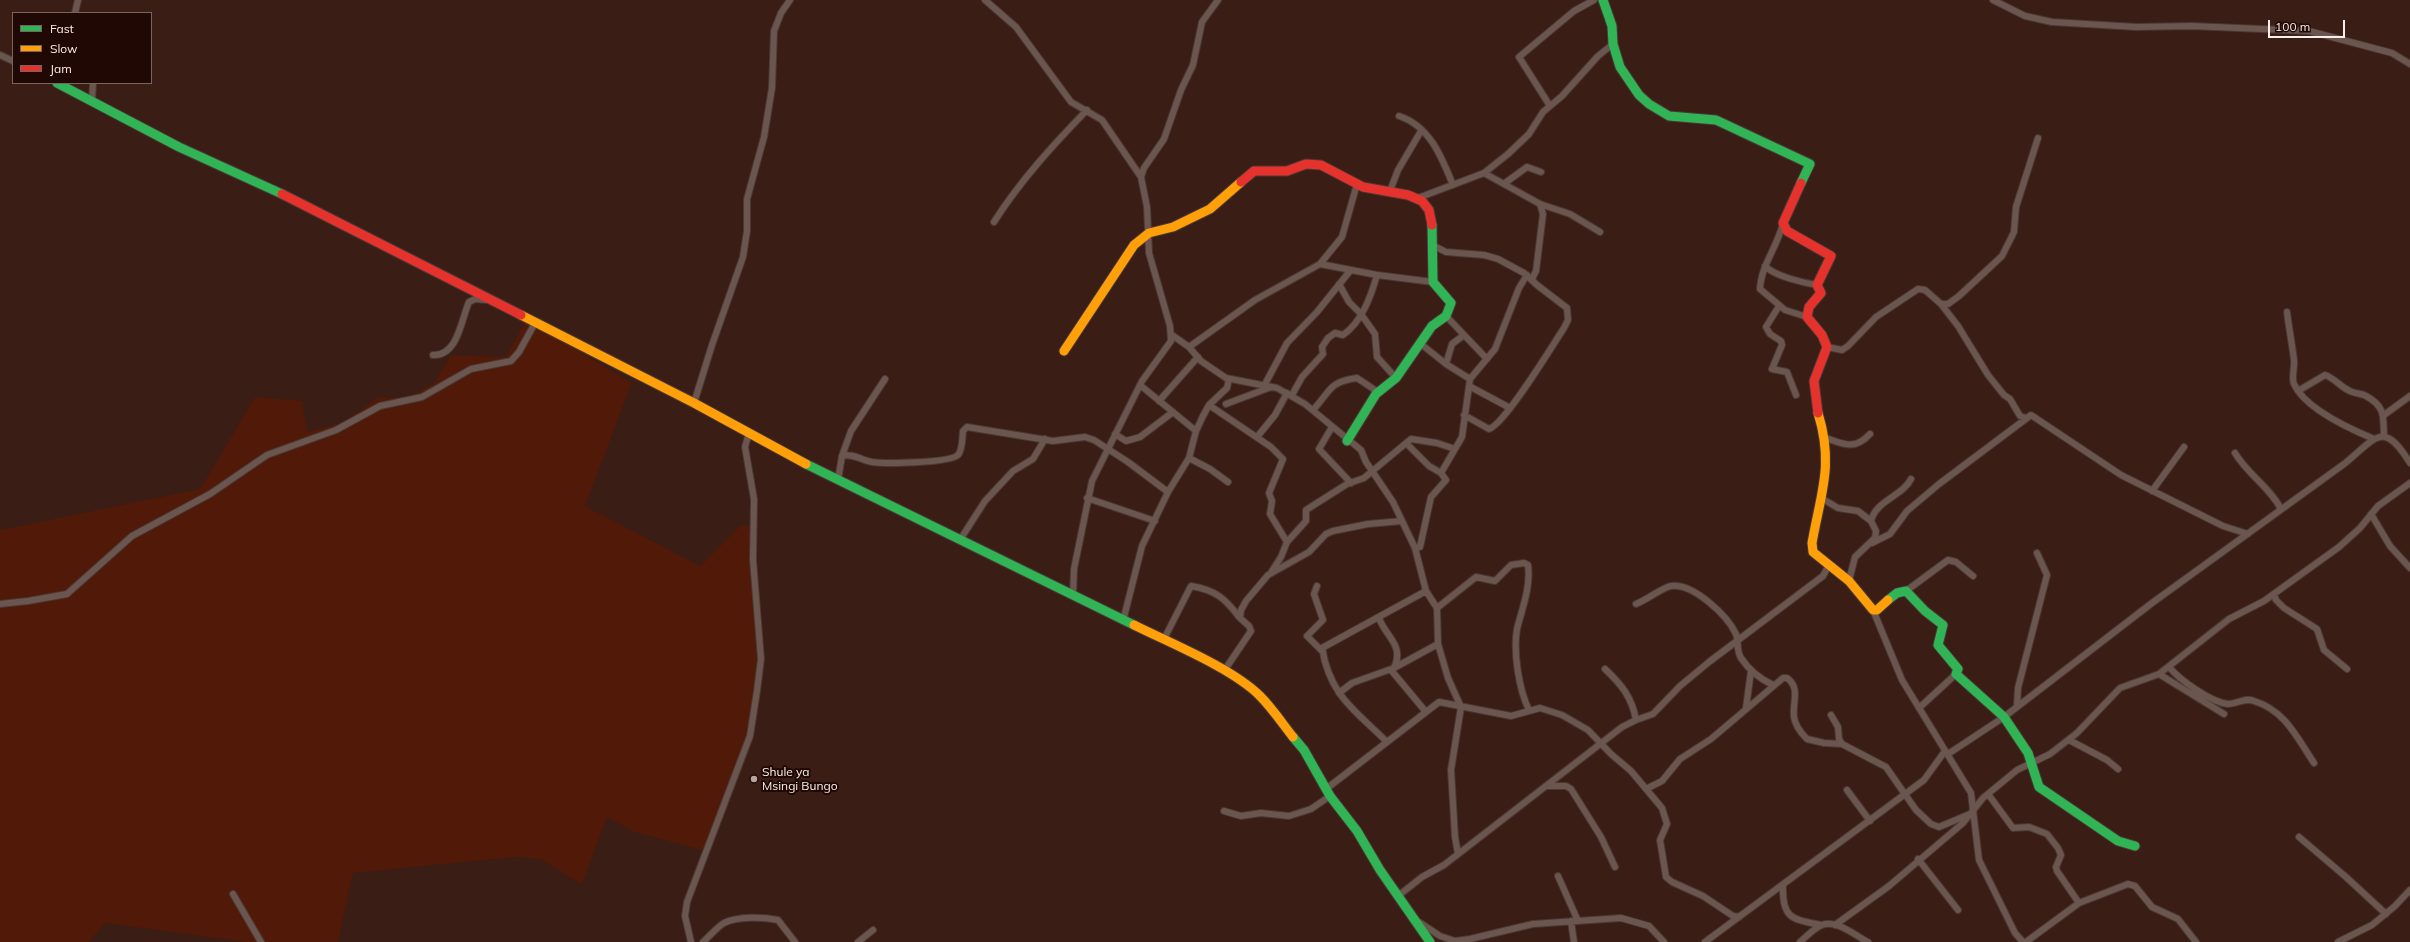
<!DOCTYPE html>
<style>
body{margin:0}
#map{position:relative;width:2410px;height:942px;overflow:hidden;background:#3a1d15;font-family:Mulish,sans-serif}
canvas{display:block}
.legend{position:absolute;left:12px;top:12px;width:140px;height:72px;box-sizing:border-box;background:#200904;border:1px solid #786560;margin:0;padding:5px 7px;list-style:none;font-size:12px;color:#fceeea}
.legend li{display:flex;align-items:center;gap:8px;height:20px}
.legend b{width:20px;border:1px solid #786560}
.scale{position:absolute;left:2268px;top:20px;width:77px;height:18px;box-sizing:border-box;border:2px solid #fceeea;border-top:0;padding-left:5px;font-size:12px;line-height:14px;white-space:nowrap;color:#fceeea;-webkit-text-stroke:3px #200904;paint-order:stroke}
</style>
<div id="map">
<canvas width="2410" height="942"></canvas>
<ul class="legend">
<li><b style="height:5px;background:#30b455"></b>Fast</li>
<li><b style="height:5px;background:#ff9f0a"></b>Slow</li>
<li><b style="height:5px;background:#e5322d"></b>Jam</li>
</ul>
<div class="scale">100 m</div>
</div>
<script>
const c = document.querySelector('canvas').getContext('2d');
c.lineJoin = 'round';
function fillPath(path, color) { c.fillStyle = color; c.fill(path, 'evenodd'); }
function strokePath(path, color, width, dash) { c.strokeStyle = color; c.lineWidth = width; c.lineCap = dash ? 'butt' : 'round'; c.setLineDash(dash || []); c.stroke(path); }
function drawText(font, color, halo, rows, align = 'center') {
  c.font = font + ' Mulish,sans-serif'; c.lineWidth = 4; c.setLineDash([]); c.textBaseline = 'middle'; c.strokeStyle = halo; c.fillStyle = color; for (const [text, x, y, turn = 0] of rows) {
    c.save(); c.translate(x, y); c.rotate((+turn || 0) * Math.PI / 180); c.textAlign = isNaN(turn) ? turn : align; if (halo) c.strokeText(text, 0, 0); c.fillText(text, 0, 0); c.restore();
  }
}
const built = new Path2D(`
 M526 320 632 383 585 506 700 566 741 525 754 527 756 588 763 630 756 720 706 851 634 832 607 817 582 884 540 859 515 857 353 873 338 942H246L105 923 89 942H0V530L200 489 255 397 302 401 307 432 344 422 378 397 409 398 435 382 451 355 506 357Z`);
const street = new Path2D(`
 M985 0 1016 27 1071 102 1102 120 1141 177
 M1993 0 2025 16 2052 22 2136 27 2191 26 2309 31 2392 53 2410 64
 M75 13 78 0
 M0 55 13 61
 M92 101 93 83
 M1550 106 1519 57 1574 11 1594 0
 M1399 116C1430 126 1442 158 1453 185
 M1484 173 1540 204 1543 214 1536 271 1532 279
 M1505 183 1527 167 1541 172
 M1390 191 1398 170 1421 131
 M1418 198 1484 173 1508 154 1529 134 1543 112 1562 96 1598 56 1613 44
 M1540 204 1570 214 1600 232
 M994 222C1020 181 1053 145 1087 110
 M1783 223C1778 246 1761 265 1760 289L1785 310 1807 317
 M1434 246 1446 252 1484 255 1498 259 1524 273 1537 285 1567 308 1568 320 1564 328C1552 346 1505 424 1489 429L1464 415
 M1320 264 1342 237 1357 184
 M1765 266C1774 276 1804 283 1817 285
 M1339 284 1349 302 1361 314 1375 334 1377 357 1396 378
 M1941 304 1958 326 1988 375 2004 395 2010 399 2020 416 2026 418
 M1779 306 1766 327 1770 334 1781 341 1782 345 1772 369 1787 372 1796 395
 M2287 312C2289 328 2292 344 2294 360 2295 368 2291 378 2294 384 2305 409 2350 429 2374 439
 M1446 316 1487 359
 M1172 335 1189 347 1201 361 1226 378 1277 388 1305 404 1361 450 1366 462 1393 502 1415 548 1426 591 1437 608 1438 644 1448 678 1461 707 1451 770 1455 837 1458 854
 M1421 344 1446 364 1470 379
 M1189 347 1255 300 1320 264 1377 275 1433 282
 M1827 347 1842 350 1848 346 1876 317 1918 289 1925 290 1941 304H1948L1959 296 2002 256 2014 232 2016 207 2038 138
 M433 355C458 356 461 320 469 302L475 299 487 300
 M1446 364 1452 344 1464 335
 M1140 385 1196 431
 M1264 386 1287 343 1317 312 1350 271
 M1469 386 1510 408
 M2298 391 2325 375C2334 378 2340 386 2348 390 2354 394 2361 393 2366 396 2386 407 2383 417 2384 436
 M1292 395 1302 377 1323 354 1322 347 1328 338 1335 333 1343 335C1362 322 1371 296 1377 275
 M1159 401 1198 357
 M694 403 712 345 743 257 747 231V199L764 137 772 88 774 31 781 13 790 0
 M1226 404 1271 387
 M1209 405 1271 447 1283 459 1269 493 1272 501 1270 514 1287 542
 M1313 410C1331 391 1328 382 1357 378L1378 392
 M2384 415 2410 396
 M1332 427 1319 449 1351 483
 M1115 434 1126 441 1140 437 1173 412
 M1257 437 1275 415 1287 393
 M1826 438C1845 445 1855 450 1870 434
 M1406 443 1429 466 1441 473 1446 480 1431 497 1420 547 1415 548
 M2235 453C2248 475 2269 486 2281 509
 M842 456C853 453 861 460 872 462 885 464 950 463 958 455 963 449 962 438 963 431L967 427 1053 441 1085 437 1094 440 1128 462 1168 492
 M1189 458 1210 469 1228 482
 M1441 473 1462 437 1470 379 1495 349 1519 288 1527 275
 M838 480 842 456 851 431 885 379
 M2152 491 2184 447
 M1087 498 1155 521
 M1821 498 1838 508 1858 511 1871 521
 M2371 514 2390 546 2410 568
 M960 540 985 501 1013 471 1033 459 1045 439
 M1872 543 1890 534 1907 511 1939 484 2031 415 2121 475 2223 526 2248 534
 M1272 571 1281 557 1287 542 1306 521V510L1347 484 1364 478 1411 439 1437 443 1455 449
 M1849 581 1855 557 1875 538 1876 531 1871 521C1876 500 1903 496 1911 479
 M1317 586 1314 594 1323 620 1307 636 1323 652
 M1906 591 1948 560 1956 562 1973 576
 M2274 594 2276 600 2284 608 2317 629 2324 650 2347 669
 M1073 596 1074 569 1092 481 1142 381 1171 341 1170 326 1149 253 1147 207 1141 177 1144 168 1164 139 1181 90 1193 65 1202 22 1218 0
 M0 604 28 601 67 594 132 536 210 494 267 455 336 430 380 406 422 397 471 369 511 361 519 352 535 323
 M1636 604C1647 600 1663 587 1671 586 1693 583 1727 615 1736 634 1739 642 1736 650 1741 658 1749 670 1760 679 1773 685
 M1437 608 1476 577 1495 581 1511 565 1524 563 1528 565C1531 587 1522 609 1517 629 1513 652 1519 690 1529 710
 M1873 610 1902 680 1971 793 1979 860 2015 933 2023 942
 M1123 621 1142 546 1168 492 1189 458 1196 431 1203 416 1209 405 1227 388 1229 379
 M1164 639 1191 586C1215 590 1225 598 1239 617
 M2169 667C2180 680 2210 702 2228 704 2238 704 2244 697 2254 701 2286 711 2297 738 2314 763
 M1394 668 1438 644
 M1605 669C1621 684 1632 697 1636 720
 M1391 670 1426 712
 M1224 671 1251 631 1249 626 1240 618 1241 610 1246 601 1268 575 1309 552 1326 534 1333 531 1368 524 1402 521
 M2159 674 2224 714
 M1339 693 1352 683 1394 668C1405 645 1385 636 1379 618
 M2017 706 2018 688 2047 575 2037 553
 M1746 708 1751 671
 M1919 708 1956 674
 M1831 715 1838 727 1839 739 1842 744 1886 767 1916 810 1931 824 1939 827 1970 814
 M2069 740 2107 760 2118 769
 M1387 742C1355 710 1330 696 1322 648L1426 591
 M1948 754 2004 717 2152 603 2344 464C2376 438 2383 419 2410 463
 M1548 786H1566L1571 789 1601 837 1615 867
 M1326 789 1439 702 1511 716 1540 708 1562 715 1588 730 1611 754 1631 771 1662 808 1667 824 1660 840 1666 877 1672 882 1703 896 1733 916 1739 917
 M1646 789 1662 781 1680 759 1711 739 1783 678H1787C1801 688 1792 703 1794 717 1795 725 1801 733 1807 739L1824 743 1842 744
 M1847 790 1870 821
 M1988 794 2013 828 2029 827 2047 834 2058 848 2061 855 2056 867 2057 871 2079 903
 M1224 811 1241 816 1261 813 1289 816 1311 809 1330 796
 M2299 837 2346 877 2386 914
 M1918 859 1958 910
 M1558 876 1578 921
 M1783 886C1782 919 1792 919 1821 925
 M233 894 261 942
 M1398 896 1422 877 1444 865 1622 727 1636 720 1653 714 1680 686 1709 662 1823 576 1829 565
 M1571 921 1574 942
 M1419 922 1440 936 1455 941 1470 939 1533 924 1621 918 1649 926 1664 942
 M1835 925 1889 886 1963 823 1983 798 2017 770 2050 754 2077 733 2120 688 2159 674 2229 619 2264 601 2339 547 2360 528 2378 506 2410 483
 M691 942 685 916 687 902 750 736 757 691 761 659 753 560 754 499 745 447 749 433
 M703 942C710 936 717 927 724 923 737 916 764 917 778 920L795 942
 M858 942 873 930
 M1705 942 1924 780 1945 751
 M1800 942C1806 937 1814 928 1822 925 1836 919 1856 936 1868 942
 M2026 942 2079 903 2128 884 2135 886 2152 907 2178 919 2196 942
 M2338 942 2372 925 2395 906 2410 890`);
const fast = new Path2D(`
 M1603 0 1612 26 1613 44 1620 67 1639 95 1649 104 1669 116 1716 120 1810 164 1801 183
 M57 83 179 147 282 194
 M1347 441 1376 394 1396 378 1432 326 1446 316 1451 303 1433 282 1432 225
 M806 464 1134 625
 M1888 600 1897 593 1906 591 1925 611 1943 625 1938 645 1958 669 1956 674 2004 717 2028 753 2039 787 2118 841 2135 846
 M1293 737 1304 750 1330 796 1357 831 1380 870 1430 942`);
const slow = new Path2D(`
 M521 315 694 403 806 464
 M1064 351 1134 245 1149 233 1173 227 1210 209 1241 182
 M1818 413C1834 465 1821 492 1812 543L1813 552 1849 581 1873 610H1877L1888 600
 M1134 625C1170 643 1232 668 1260 696 1272 708 1282 723 1293 737`);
const jam = new Path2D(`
 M1241 182 1254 171H1287L1306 164 1321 165 1363 187 1408 195 1422 201 1429 210 1432 225
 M1801 183 1783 223 1787 231 1831 256 1817 285 1821 293 1809 307 1807 317 1822 335 1827 347 1814 381 1818 413
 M282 194 521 315`);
const markers = [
 [754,779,4,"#b8a59f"]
];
const poiNames = [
 ["Shule ya",762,772],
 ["Msingi Bungo",762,786]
];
fillPath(built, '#501908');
strokePath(street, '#4a3834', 8);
strokePath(fast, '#4a3834', 11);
strokePath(slow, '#4a3834', 11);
strokePath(jam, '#4a3834', 11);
strokePath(street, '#6b554f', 6);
strokePath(fast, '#30b455', 9);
strokePath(slow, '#ff9f0a', 9);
strokePath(jam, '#e5322d', 9);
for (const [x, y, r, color] of markers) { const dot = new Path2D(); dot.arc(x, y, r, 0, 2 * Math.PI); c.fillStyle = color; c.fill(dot); strokePath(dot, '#200904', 1.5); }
drawText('12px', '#fceeea', '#200904', poiNames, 'left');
</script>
